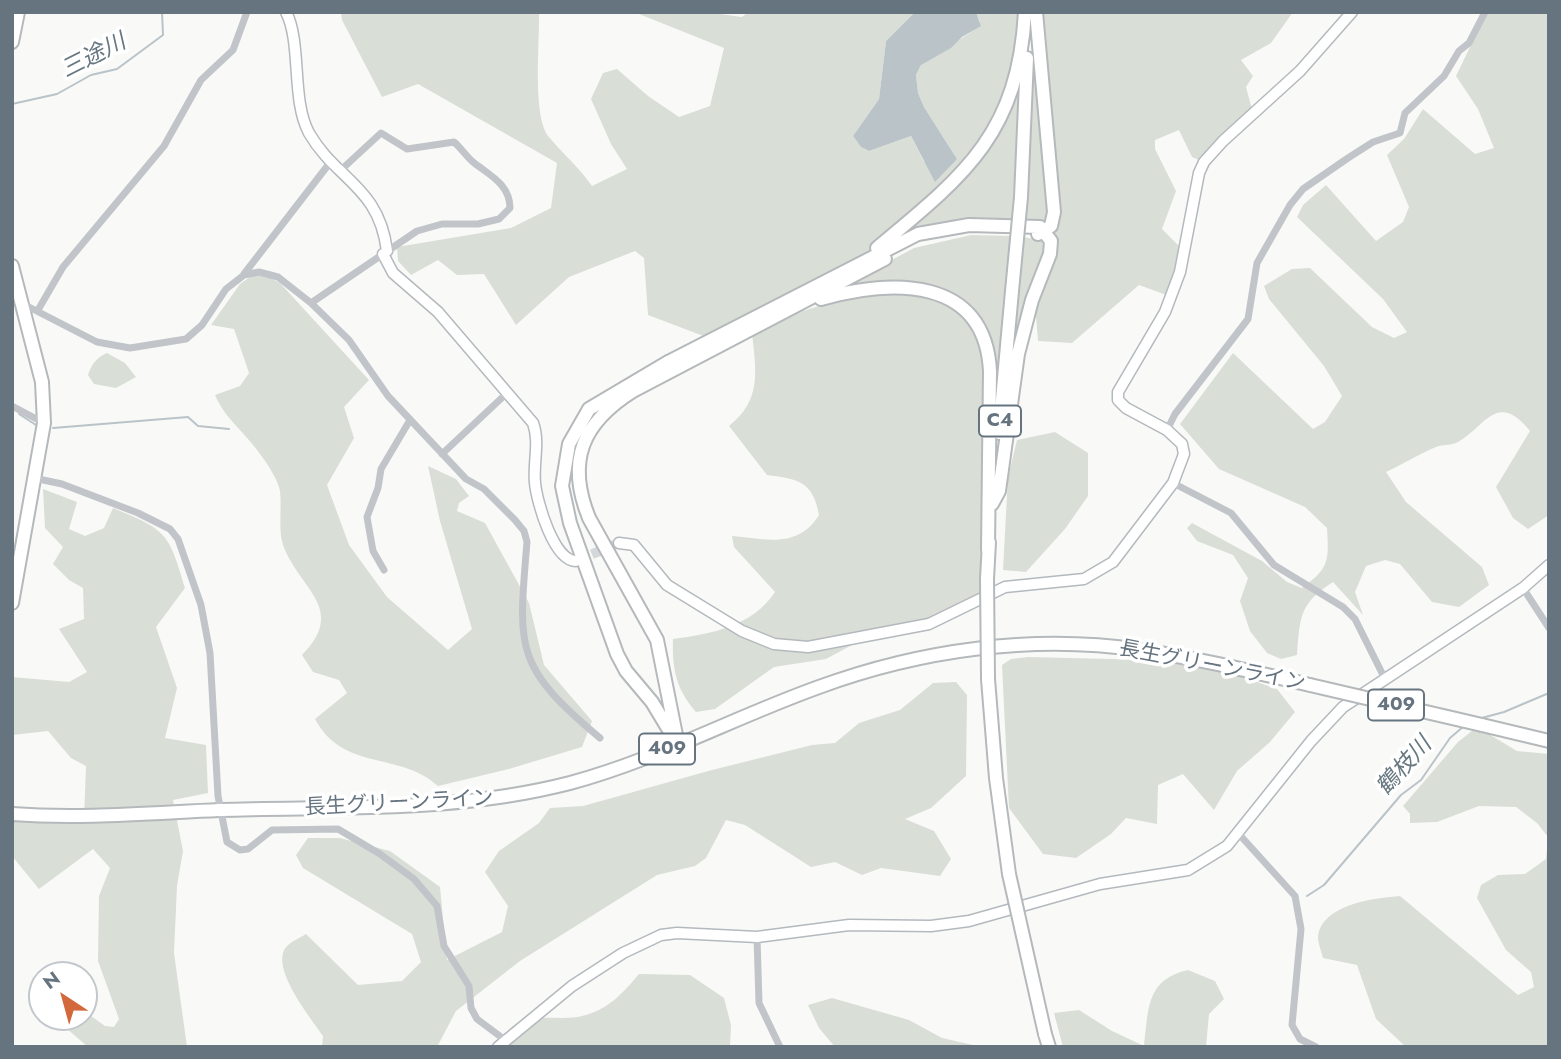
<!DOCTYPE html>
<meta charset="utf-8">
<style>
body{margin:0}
#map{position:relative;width:1561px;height:1059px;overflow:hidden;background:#f9faf8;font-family:Jost,sans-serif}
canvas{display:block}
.frame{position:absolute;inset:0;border:14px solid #667480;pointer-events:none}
.north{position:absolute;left:28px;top:961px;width:70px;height:70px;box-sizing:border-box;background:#fff;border:2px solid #c2c7cc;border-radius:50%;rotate:324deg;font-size:19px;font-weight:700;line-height:28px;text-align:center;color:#667480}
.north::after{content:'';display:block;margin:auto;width:24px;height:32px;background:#d4683d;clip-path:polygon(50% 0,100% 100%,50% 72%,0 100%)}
</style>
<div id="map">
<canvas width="1561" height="1059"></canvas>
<div class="frame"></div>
<div class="north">N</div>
</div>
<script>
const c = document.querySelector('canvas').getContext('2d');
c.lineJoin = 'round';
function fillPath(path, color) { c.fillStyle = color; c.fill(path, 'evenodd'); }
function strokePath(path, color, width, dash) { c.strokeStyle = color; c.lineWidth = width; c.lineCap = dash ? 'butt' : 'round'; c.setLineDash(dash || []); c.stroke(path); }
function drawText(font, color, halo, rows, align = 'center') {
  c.font = font + ' Jost,"Noto Sans JP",sans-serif'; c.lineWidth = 7; c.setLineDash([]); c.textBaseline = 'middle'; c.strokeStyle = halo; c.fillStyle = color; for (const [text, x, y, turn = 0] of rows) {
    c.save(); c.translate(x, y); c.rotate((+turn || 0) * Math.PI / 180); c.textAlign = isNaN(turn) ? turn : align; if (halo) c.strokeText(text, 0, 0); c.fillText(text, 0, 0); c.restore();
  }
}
const green = new Path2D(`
 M341 12H539C540 41 532 116 549 137 563 154 579 167 592 186L627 169 611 144 591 99 603 73 617 69 648 96 679 117 710 106 724 48 634 12H706L742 17 748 12H915L886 41 879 99 853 136 861 147 869 151 911 136 924 162 957 159 924 107 918 93 916 75 921 65 974 30 980 22 976 12H1018L1019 35 1003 107 966 164 864 255 706 337 648 315 644 258 635 251 569 277 516 325 484 274 457 275 438 260 411 275 398 261 397 247 511 228 551 208 557 163 418 84 382 97 342 20Z
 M1038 12H1293L1271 43 1241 60 1253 76 1246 87 1252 109 1201 161 1192 157 1179 130 1155 140V149L1176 191 1162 229 1182 249 1169 296 1139 285 1072 343 1038 341 1035 304 1052 261 1057 214Z
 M1487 12H1549V515L1528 529 1513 518 1496 487 1530 431C1497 390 1485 427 1458 442 1451 446 1443 444 1436 447 1419 454 1403 464 1386 472L1406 502 1482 567 1489 585 1459 607 1432 602 1400 564 1385 560 1366 566 1355 592 1363 615 1333 582C1299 604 1300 617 1297 655L1281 659 1267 653 1250 631 1240 601 1248 578 1233 555 1197 541 1187 528 1192 523 1262 561 1287 582 1302 588C1329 568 1329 562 1327 528L1305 507 1219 469 1180 424 1233 353 1313 429 1325 422 1342 396 1324 366 1269 299 1264 286 1292 269 1310 268 1372 327 1394 338 1407 332 1383 299 1297 217 1303 205 1326 185 1376 241 1403 222 1409 207 1387 155 1404 139 1423 109 1475 154 1494 148 1478 109 1456 76Z
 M1034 69 1049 200 1048 217 1040 223H1024Z
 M1021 70 1020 148 1013 222 897 236 988 150 1004 122Z
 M971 235 1012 236 994 397 989 342 941 290 828 294 914 248Z
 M1023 237 1041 240 1046 253 1003 438Z
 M258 271 280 283 369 380 344 407 354 438 327 485 349 545 387 597 448 650 472 629 440 521 428 466 456 479 469 496 459 503 457 511 485 523 529 603 544 665 592 721 582 747 509 769 438 786C400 751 343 772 315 719L347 693 339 680 313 672 302 655C348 609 299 589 283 545 278 529 282 508 280 491 278 480 267 463 260 454 245 432 225 419 215 395L240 386 249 373 234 329 211 325 240 284Z
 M910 291 956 307 977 331 986 372 980 596 932 619 878 631 826 659 774 667 715 709 696 712C676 689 672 669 673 639 711 634 753 626 775 592L734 547 732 536C766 539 798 549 819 515 813 481 798 479 767 475L729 426C762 400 756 371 752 333 807 305 849 296 910 291Z
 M107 353 125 363 136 377 116 388 94 384 88 375C91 365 97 357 107 353Z
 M1055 432 1088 453V496L1065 529 1026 572 1003 570 1008 477 1017 440Z
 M43 489 77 502 69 529 85 536 104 528 113 508C167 530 169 533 185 588L156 627 177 688 165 738 206 745 208 793 173 800 183 851 177 886 174 953 187 1047H88L66 1028 69 1019 84 1017V1011L105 1026 114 1027 119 1019 98 961 99 896 110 868 93 849 39 889 12 856V822L84 820 86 766 71 758 48 731 12 735V677L69 682 87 672 59 629 84 619 83 588 69 580 53 564 63 547 45 528Z
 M1028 657 1155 660 1228 672 1277 689 1295 712 1270 742 1237 771 1214 810 1183 774 1158 785 1157 824 1126 818 1111 834 1076 858 1043 854 1009 808 1002 665 1011 659Z
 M956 682 967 695 966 776 931 808 905 819 934 831 951 859 940 876 881 868 862 875 835 862 811 867 745 825 726 820 706 858 695 866 657 875 520 961 456 1011 437 1047H322L323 1036C311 1018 268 966 287 946 292 941 300 938 306 934L358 985 402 981 421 962 412 934 303 868 296 855 308 838H340L390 851 440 887 447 960 502 932 508 906 485 872 499 851 539 823 550 808 583 806 712 770 812 745 835 743 859 723 900 710 933 683Z
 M1477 727 1517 751 1549 754V1047L1405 1046 1376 1019 1357 965 1323 958C1321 949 1316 940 1319 931 1329 903 1376 898 1400 896L1518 995 1534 987 1531 972 1506 950 1477 898 1481 885 1498 875 1525 874 1546 859 1548 837 1537 823 1516 807 1479 806 1437 822 1410 823V814L1403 806 1458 742Z
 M1188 970 1215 981 1224 999 1209 1014 1206 1047H1063L1054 1013 1079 1010 1112 1031 1144 1046C1149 1010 1145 980 1188 970Z
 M639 974 690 975 724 998 731 1025 730 1047H502C509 1005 557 1023 582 1016 608 1010 623 993 639 974Z
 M832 998 909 1020 942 1038 982 1047H835L819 1028 808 1005Z`);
const water = new Path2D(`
 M915 12H976L981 26 962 37 951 48 921 65 916 75 918 93 924 107 957 159 935 182 911 136 869 151 861 147 853 136 879 99 886 41Z`);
const stream = new Path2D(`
 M12 104 57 94 91 75 117 69 163 35 162 12
 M19 414 36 425
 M53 428 188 417 198 426 229 429
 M1478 719 1504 712 1549 693
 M1307 896 1324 885 1401 795 1421 780 1450 738 1464 726`);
const secondaryTunnel = new Path2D(`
 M578 560 619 543`);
const street = new Path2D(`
 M244 274 332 160
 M311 303 417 231 442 224H478L499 219 510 208C510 184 489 175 473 162 466 156 461 148 454 142L407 149 381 133 342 169
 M23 304 97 342 130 348 186 339 202 325 226 289 244 275 259 272 278 277 311 303 349 340 388 396 466 479 484 489 515 520 524 531 527 542C518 649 514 666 600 738
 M38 310 63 267 164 146 201 80 233 50 247 12
 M12 406 44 423
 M1167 430 1175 414 1248 319 1257 263 1290 205 1303 189 1348 158 1373 142 1400 133 1405 113 1444 76 1459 51 1469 43 1485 12
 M442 454 507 393
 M34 478 62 484 138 513 170 529 178 539 201 605 210 653 218 796 227 842 240 850 248 849 272 830 338 829 380 854 414 879 437 906 444 946 469 986 471 1008 477 1019 505 1040
 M1173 483 1231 513 1274 565 1343 607 1355 619 1385 679
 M384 570 373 551 367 517 378 488 381 469 410 420
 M1523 588 1549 628
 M1238 833 1295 896 1301 929 1292 1025 1300 1039 1316 1047
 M757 937 759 1003 780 1047`);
const secondary = new Path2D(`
 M286 12C302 43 291 100 309 133 336 180 379 186 387 251
 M383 254 393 273 438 312 533 423C540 442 533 462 535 483 537 503 554 561 576 561
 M619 543 634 545 667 585 742 631 774 644 808 647 929 624 1005 587 1084 579 1113 562 1173 483 1184 454 1182 444 1167 430 1126 408 1118 400V392L1165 312 1180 272 1199 173 1204 162 1223 141 1300 71 1352 12
 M498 1047 572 986 623 953 661 935 677 933 757 937 849 925 931 926 969 921 1100 884 1188 870 1227 846 1311 741 1343 707 1523 588 1549 565`);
const highway = new Path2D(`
 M1036 12 1054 212 1051 226 1038 234
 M12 42 18 12
 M1021 197 1027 58
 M877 248C965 175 1018 134 1025 12
 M12 266 42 382 44 423 12 603
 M821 299C892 279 985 276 990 371L988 550
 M999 433 1012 291
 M987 579 989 542
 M988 679 996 778 1009 874
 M1482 725 1549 741
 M678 745 652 702 626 671 617 654 570 523 562 486 569 444 589 409 670 361 918 234 969 225 1040 227 1051 241 1050 254 1032 300 1018 354 999 491 992 504
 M678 745 657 640 589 518C566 461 582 423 633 391L885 259
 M12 814C81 819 150 813 219 810 337 806 454 813 570 783 656 760 735 717 819 687 920 650 1033 634 1140 650 1197 658 1253 672 1310 685
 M1045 1034 1049 1047`);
const highwayBridge = new Path2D(`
 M1012 291 1021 197
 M987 579 988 679
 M1310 685 1482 725
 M1009 874 1045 1034`);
const shields = [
 [1000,421,42],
 [1396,705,56],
 [667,749,56]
];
const shieldNames = [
 ["C4",1000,421],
 ["409",1396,705],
 ["409",667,749]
];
const streetNames = [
 ["長生グリーンライン",1212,667,11],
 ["長生グリーンライン",399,804,-3]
];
const waterNames = [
 ["三途川",94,57,-27],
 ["鶴枝川",1405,767,-48]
];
fillPath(green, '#d9ded7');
fillPath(water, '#bac3c8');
strokePath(stream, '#bac3c8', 2);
strokePath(secondaryTunnel, '#d4d8da', 10, [10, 5]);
strokePath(secondary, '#b4b9be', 13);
strokePath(highway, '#b5b9bc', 16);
strokePath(street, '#c1c5c9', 7);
strokePath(secondary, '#fff', 10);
strokePath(highway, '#fff', 12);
strokePath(highwayBridge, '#b5b9bc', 16, []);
strokePath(highwayBridge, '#fff', 12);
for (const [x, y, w] of shields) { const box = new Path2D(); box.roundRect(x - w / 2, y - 15.5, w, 31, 5); c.fillStyle = '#fff'; c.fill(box); strokePath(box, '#667480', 2); }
drawText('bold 19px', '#667480', null, shieldNames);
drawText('21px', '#667480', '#fff', streetNames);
drawText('italic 23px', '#677880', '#fff', waterNames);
</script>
